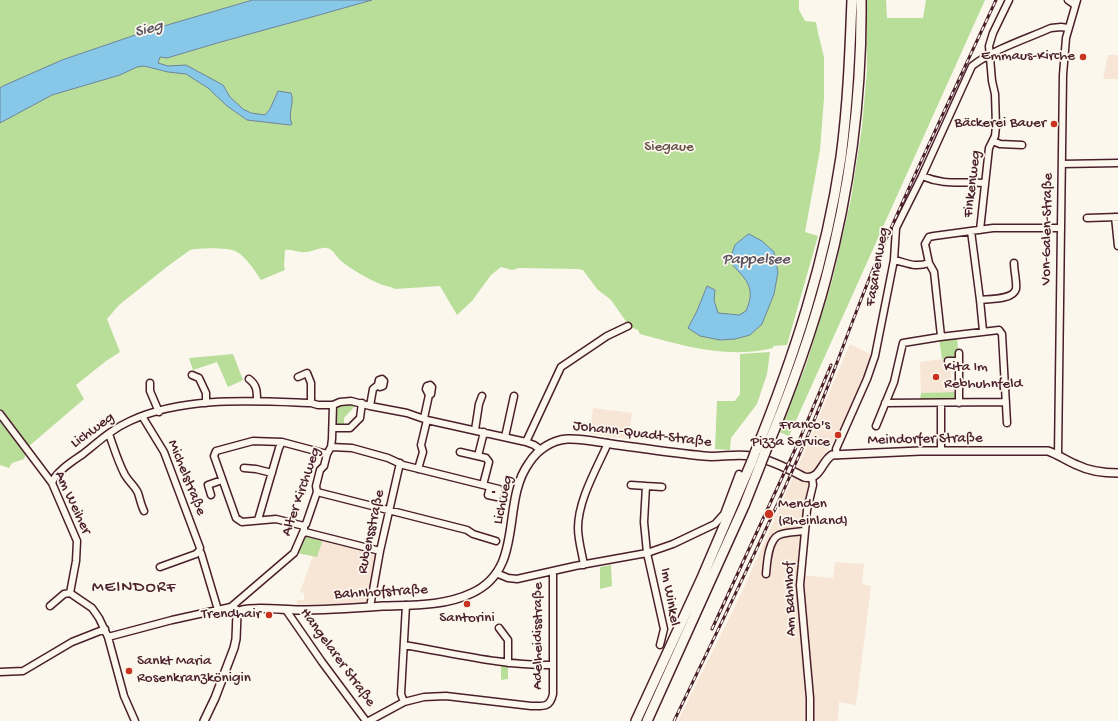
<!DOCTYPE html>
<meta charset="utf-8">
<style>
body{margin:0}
canvas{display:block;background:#fbf7ec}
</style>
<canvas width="1118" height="721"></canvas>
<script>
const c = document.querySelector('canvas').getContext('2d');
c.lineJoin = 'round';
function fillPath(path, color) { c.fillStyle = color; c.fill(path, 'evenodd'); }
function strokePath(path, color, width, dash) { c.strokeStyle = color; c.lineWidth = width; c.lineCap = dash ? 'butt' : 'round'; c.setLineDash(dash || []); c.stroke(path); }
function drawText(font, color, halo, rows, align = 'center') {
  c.font = font + ' "Gochi Hand",sans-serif'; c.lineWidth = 3.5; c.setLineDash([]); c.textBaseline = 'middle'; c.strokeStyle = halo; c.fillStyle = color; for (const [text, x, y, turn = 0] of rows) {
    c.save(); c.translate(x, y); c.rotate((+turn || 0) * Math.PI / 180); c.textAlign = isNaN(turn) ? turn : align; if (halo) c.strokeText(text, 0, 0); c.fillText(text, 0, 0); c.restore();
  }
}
const built = new Path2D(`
 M1108 55H1118V79H1103Z
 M850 344 872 355 867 373 853 408 817 468 805 505 800 539 797 575 833 578 835 562 864 564 862 584 871 586 856 705 839 702 838 721H678L741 594 800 462Z
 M943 359V363L957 362V366H951V379H954V392L921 393 920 362Z
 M593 408 632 413 628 439 590 434Z
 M307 535 377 553 368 600 365 603 297 605V600H304V593L300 592 313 556Z`);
const green = new Path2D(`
 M0 0H799V10L805 21 816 22 818 33 824 57V98L820 150 805 232 818 236 787 345 773 346V348C727 359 684 346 640 334L638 330 630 327 611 300 597 289 583 270 577 269 519 268 512 270 501 267 491 275 472 301 457 315 440 286 395 289C390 286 385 286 380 284 367 278 352 270 340 260 336 256 333 249 327 248 320 247 313 252 306 252 299 253 292 249 285 250L284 266 285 270 261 280C256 272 246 257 237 252 229 247 199 248 190 250L168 266 119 305 107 319 120 352 106 361 76 385 84 399 28 447 24 459 12 463 9 468 0 465Z
 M866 0H886L887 18H923L926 0H985L789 436 779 432 806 365 832 281 851 199 862 127 867 70Z
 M957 336 958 352 956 358 942 359 939 338 942 340Z
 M770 352 767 374 757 404 731 438 730 450 715 449 717 401H735L740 394V354Z
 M233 354 243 380 228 387 217 362 193 370 189 358Z
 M957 392V400H920L921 393Z
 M345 404 356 405 344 418V426H336V409L339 405Z
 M307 535 323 539 317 557 297 553 303 536Z
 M611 565 612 586 600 589V567Z
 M501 664 506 665 508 669V679L501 680Z`);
const water = new Path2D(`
 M253 0H372C304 20 234 37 167 58L160 57 158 63 168 66 186 65 223 85 230 97 243 109 251 113 265 115 270 109 278 91 291 93C295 104 287 113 292 124L290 125 247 120 227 106 208 88 186 74 168 72 144 66 137 67 120 75 52 95 0 123V88L3 86 62 60 147 31Z
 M749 234 762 241 774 252 778 272 774 294 762 324 750 335 735 339 720 340 700 336 688 328 697 311 707 286 715 290 714 300 718 313 739 315 746 311C757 286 745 279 729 261L735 245Z`);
const minor = new Path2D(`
 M1068 0 1075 5
 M993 141 1000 144 1022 145
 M1062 164 1118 163
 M922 176C946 186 960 181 985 183
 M1115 217 1118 246
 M1087 218 1118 217
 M980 230 989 148 995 136 996 126 995 94 992 81 989 46 993 33 1009 0
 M971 231 980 300C989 299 1013 300 1016 289 1017 282 1014 271 1014 263
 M894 260C908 263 914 268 929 263L925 244 929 237 934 236 993 228H1061
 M929 263 934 272 941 336
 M980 300 983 331
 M948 361H959
 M192 375 199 378 206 393V403
 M298 377 307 373 311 383V403
 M249 379C257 385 257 391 257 401
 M150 383V391L159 412
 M885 403 1006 402
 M941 403V451
 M959 403V353
 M370 406 373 389 378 385 380 387 383 386 384 381 382 379 379 380 378 385
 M0 414 52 483 77 541 76 561 70 593
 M142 416 164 452 200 548 199 551 201 553 218 610
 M424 418 429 395 431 394 432 387 430 385 427 386 426 389 429 395
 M876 426 894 382 903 343 940 337 999 330 1002 334 1007 423
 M333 428H350L360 418 362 403
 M475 430 479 404 482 396
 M109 434C114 448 118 462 125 475 129 482 135 486 138 493 140 499 141 505 144 511
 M505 437 514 396
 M282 442 253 441 216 451 214 456 236 518 242 522 276 519 304 526
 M526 442 561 367 607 336 628 326
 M331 447 352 448 388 458 403 465 483 485 489 462 486 458 460 452
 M837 455 836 449 867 379 875 356 894 260 896 228 922 176 972 66C994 49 1026 39 1051 28L1061 27 1068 28
 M1058 455 1063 75 1066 38 1077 0
 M478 456 484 432
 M244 468 256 469 272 473
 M418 469 423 452 421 445 427 420
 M52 483C55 472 73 461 83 454 98 442 112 429 130 421 184 396 253 401 311 403L318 405H333L340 402 351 401 370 406 407 413 427 420 526 442 534 445 541 450
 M483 485 499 489 497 497 488 495 490 487
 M631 485 646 486 644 522 647 553 664 629 660 645
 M646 486 662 487
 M317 492 467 530 473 534 496 541
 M211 495 208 485 222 480
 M258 520 279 448 282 442 327 454
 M303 534 305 532 380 551
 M584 565C582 553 578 540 578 528 578 500 597 468 608 443
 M160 567 196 554 199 551
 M496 573 508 578 517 579 575 566 647 553 673 544 715 524 724 514 739 474
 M766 574C767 563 768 540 779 535 786 532 797 532 804 531
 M70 593 92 608 99 618 108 637 124 696 135 721
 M50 606 64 594 70 593
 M231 607 294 553 304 530V526L306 524 317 492 316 486 320 470 324 466 327 454 331 447 332 439 333 405
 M370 607 380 551 400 463
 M286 610 322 662 366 721
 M499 628 508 640V663
 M108 637 172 620 231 607 240 611
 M404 645C453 653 503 666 552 665
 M0 672 23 671 72 642 105 629
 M404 702 401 694 406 605
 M369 721 404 702 424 697 446 696 531 706C543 706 550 708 553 694V571
 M810 721V698L800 585 807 510 813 485 812 477`);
const major = new Path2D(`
 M204 721 215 698 234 648 236 639 237 614 242 610C256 606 284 610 299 610 327 610 355 608 383 606 413 605 445 606 472 593 526 568 500 503 529 463 537 450 552 440 567 439 581 438 597 442 611 444 641 448 673 453 704 456 719 458 735 453 751 456 769 459 787 468 804 477 820 481 821 462 832 455L920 451H1048C1059 455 1067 461 1077 465 1089 471 1105 473 1118 473`);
const highway = new Path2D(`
 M755 453C794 357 826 260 841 157 848 105 850 53 852 0
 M764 455C788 397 810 339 826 278 850 188 862 93 861 0
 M636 721 701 580 752 461
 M647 721 744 506 761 463`);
const rail = new Path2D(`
 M712 629 798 443 831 365
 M674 721C718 629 764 538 804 444 831 384 851 321 877 260 915 172 956 86 996 0`);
const highwayBridge = new Path2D(`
 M752 461 755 453
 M761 463 764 455`);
const markers = [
 [1083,57,4,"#c8321e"],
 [1054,124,4,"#c8321e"],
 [936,377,4,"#c8321e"],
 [838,435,4,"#c8321e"],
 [769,514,5,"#c8321e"],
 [467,604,4,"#c8321e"],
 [269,615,4,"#c8321e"],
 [129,671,4,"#c8321e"]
];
const poiNames = [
 ["Emmaus-Kirche",1075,57],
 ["Bäckerei Bauer",1046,124],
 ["Kita Im",944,368,"left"],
 ["Rebhuhnfeld",944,385,"left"],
 ["Franco's",830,426],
 ["Pizza Service",830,443],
 ["Menden",778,505,"left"],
 ["(Rheinland)",778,522,"left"],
 ["Trendhair",261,615],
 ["Santorini",467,619,"center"],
 ["Sankt Maria",137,662,"left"],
 ["Rosenkranzkönigin",137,679,"left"]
];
const parkNames = [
 ["Siegaue",669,148]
];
const streetNames = [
 ["Finkenweg",973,184,-83],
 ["Von-Galen-Straße",1048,229,-89],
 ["Fasanenweg",878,267,-80],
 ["Lichweg",93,431,-36],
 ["Johann-Quadt-Straße",642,435,7],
 ["Meindorfer Straße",925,440,-1],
 ["Michelstraße",186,478,68],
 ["Alter Kirchweg",302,492,-71],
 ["Lichweg",504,500,-78],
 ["Am Weiher",72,503,65],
 ["Rubensstraße",372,532,-78],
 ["Bahnhofstraße",381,593,-3],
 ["Im Winkel",669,597,80],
 ["Am Bahnhof",791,599,-92],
 ["Adelheidisstraße",539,636,-90],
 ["Hangelarer Straße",337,658,54]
];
const waterNames = [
 ["Sieg",149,30,-15],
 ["Pappelsee",756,261]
];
const quarterNames = [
 ["MEINDORF",134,588]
];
fillPath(built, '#f7e5d5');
fillPath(green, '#b8de99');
fillPath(water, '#87c8e8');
strokePath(water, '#6f849c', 1);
strokePath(minor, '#4a1f2b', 9);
strokePath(major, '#4a1f2b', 10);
strokePath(highway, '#4a1f2b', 12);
strokePath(minor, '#fbf7ec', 6);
strokePath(major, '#fbf7ec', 7);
strokePath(highway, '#fbf7ec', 9);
strokePath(rail, '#4a1f2b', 3);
strokePath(rail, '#fbf7ec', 1.5, [4.5]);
strokePath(highwayBridge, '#4a1f2b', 12, []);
strokePath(highwayBridge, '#fbf7ec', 9);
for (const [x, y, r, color] of markers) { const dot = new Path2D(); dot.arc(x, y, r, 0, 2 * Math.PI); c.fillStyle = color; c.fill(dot); strokePath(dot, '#fbf7ec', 1.5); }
drawText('15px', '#4a1f2b', '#fbf7ec', poiNames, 'right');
drawText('15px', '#664f46', '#fbf7ec', parkNames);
drawText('15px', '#4a1f2b', '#fbf7ec', streetNames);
drawText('italic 16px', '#5c5264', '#fbf7ec', waterNames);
c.letterSpacing = '1px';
drawText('17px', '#4a1f2b', '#fbf7ec', quarterNames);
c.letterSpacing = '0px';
</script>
